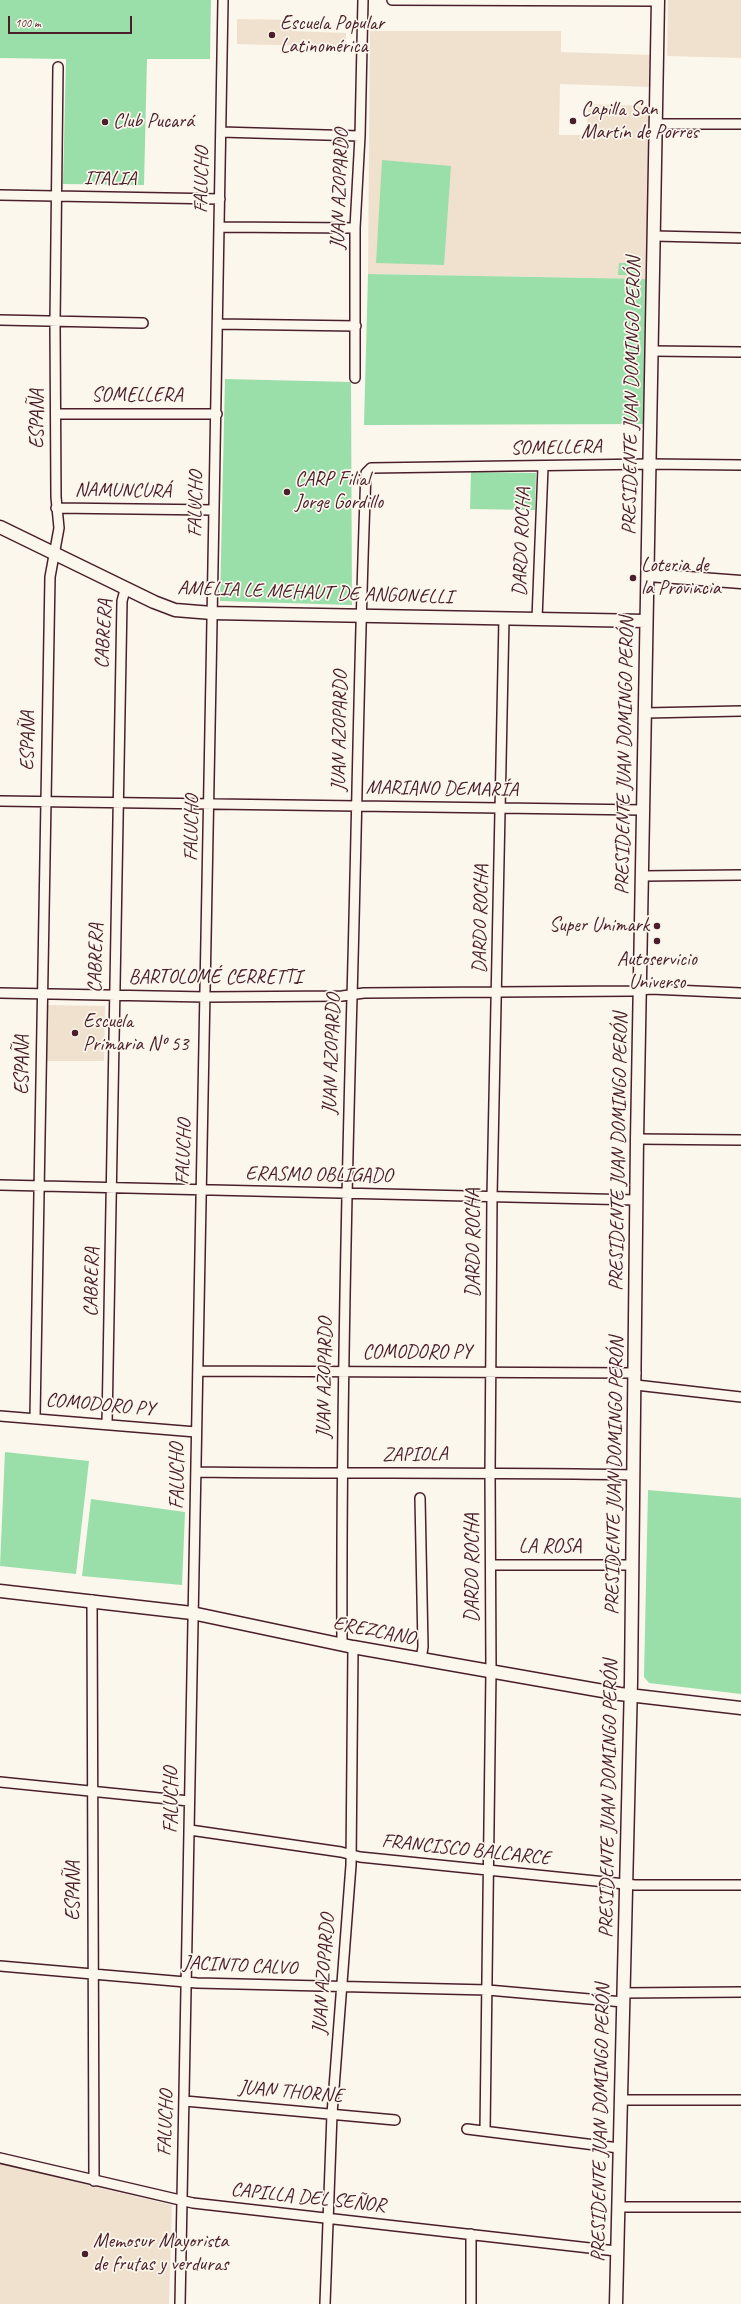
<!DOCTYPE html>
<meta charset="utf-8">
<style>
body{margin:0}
#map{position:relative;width:741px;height:2304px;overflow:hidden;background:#fbf7ec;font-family:Caveat,sans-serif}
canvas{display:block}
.scale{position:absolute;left:8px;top:16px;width:124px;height:18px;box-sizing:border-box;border:2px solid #4a1f2b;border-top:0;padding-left:5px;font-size:12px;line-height:14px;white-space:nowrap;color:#4a1f2b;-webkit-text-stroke:3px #fbf7ec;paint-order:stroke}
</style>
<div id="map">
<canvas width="741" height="2304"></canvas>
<div class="scale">100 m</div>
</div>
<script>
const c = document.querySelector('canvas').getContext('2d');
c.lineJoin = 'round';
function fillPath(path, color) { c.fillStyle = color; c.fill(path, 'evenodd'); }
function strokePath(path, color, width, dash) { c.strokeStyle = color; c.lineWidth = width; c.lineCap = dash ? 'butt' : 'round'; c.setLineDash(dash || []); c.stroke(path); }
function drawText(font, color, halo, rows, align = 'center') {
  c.font = font + ' Caveat,sans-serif'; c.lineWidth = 3.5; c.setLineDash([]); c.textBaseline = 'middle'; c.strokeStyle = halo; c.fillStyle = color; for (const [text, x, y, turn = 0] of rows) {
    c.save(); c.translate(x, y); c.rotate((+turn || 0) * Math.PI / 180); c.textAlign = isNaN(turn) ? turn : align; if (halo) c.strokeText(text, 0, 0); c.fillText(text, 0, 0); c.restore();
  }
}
const built = new Path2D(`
 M668 0H741V58L667 56Z
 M237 19 292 20V31L346 33V47L237 44Z
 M370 31H561V52L652 55 651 87 560 84 559 135H587L588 104 651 106 648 279 368 274Z
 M46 1005 105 1006 104 1061H45Z
 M0 2164 172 2205 169 2304H0Z`);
const green = new Path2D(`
 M0 0H211L210 59H147L144 185 63 184 66 59 0 58Z
 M382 160 451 166 444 265 376 263Z
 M619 263H640L639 275H618Z
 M368 274 648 279 645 424 364 425Z
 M225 379 351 382 352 605 220 601Z
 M471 472 536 473 535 510 470 509Z
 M5 1452 89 1461 76 1574 0 1566Z
 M648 1490 741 1498V1694L649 1683 644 1677Z
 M91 1499 185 1512 182 1585 82 1576Z`);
const street = new Path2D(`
 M392 0 658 1
 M657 124H741
 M221 132 360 136
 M0 195 220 199
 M219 227 355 228
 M654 236 741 238
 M0 320 143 323
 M218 324 356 326
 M651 351 741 352
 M355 378V228L360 136 363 0
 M57 414H217
 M56 508 214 510
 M537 619 543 467
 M645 713 741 711
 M0 801 643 810
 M642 876 741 875
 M0 993 206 997 342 996 364 993 631 991 651 989 741 993
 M637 1139 741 1140
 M0 1185 637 1200
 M198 1371 636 1373
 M636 1385 741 1397
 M0 1416 196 1432
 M35 1417 50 577 59 528 56 497 55 323 58 67
 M107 1424 122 601 125 590
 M197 1472C343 1474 488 1472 633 1475
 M420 1498 423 1647 421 1659
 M492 1565H633
 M92 1600 94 2181
 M342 1644C341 1429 346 1213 352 997 357 822 359 648 366 473L371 468 649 464 741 465
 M0 1782 189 1801
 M190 1830 341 1852 360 1857 635 1885H741
 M0 1966 197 1983 488 1990 623 2002
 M623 1993 741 1992
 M620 2100H741
 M185 2101 395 2120
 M467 2129 619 2148
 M485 2131 491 1671 490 1472 492 1196 504 618
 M0 2158 193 2203 616 2251
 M618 2207H741
 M180 2304C197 1536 209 768 223 0
 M325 2304 332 2114 351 1865 353 1647
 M471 2304V2234`);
const secondary = new Path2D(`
 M0 527 154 602 175 610 212 613 646 621
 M648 575 741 582
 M0 1591 192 1613 353 1647 620 1694 741 1708
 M616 2304 631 1682 637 1139 658 0`);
const markers = [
 [272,35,4,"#4a1f2b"],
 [573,121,4,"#4a1f2b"],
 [105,122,4,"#4a1f2b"],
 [287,492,4,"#4a1f2b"],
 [633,578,4,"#4a1f2b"],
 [657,926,4,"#4a1f2b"],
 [657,941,4,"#4a1f2b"],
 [75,1033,4,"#4a1f2b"],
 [85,2254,4,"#4a1f2b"]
];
const poiNames = [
 ["Escuela Popular",280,24],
 ["Latinomérica",280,47],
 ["Capilla San",581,110],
 ["Martín de Porres",581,133],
 ["Club Pucará",113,122],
 ["CARP Filial",295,480],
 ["Jorge Gordillo",295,503],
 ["Loteria de",641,566],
 ["la Provincia",641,589],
 ["Super Unimark",649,926,"right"],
 ["Autoservicio",657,960,"center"],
 ["Universo",657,983,"center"],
 ["Escuela",83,1022],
 ["Primaria Nº 53",83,1045],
 ["Memosur Mayorista",93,2242],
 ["de frutas y verduras",93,2265]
];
const streetNames = [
 ["ITALIA",110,179,1],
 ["FALUCHO",202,180,-89],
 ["JUAN AZOPARDO",340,189,-88],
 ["SOMELLERA",137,396],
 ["PRESIDENTE JUAN DOMINGO PERÓN",632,396,-89],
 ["ESPAÑA",38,419,-90],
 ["SOMELLERA",556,448,-1],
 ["NAMUNCURÁ",123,491,1],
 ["FALUCHO",196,504,-89],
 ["DARDO ROCHA",522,542,-88],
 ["AMELIA LE MEHAUT DE ANGONELLI",315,593,2],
 ["CABRERA",104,634,-87],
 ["JUAN AZOPARDO",340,731,-89],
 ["ESPAÑA",28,741,-89],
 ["PRESIDENTE JUAN DOMINGO PERÓN",625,756,-89],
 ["MARIANO DEMARÍA",442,789,1],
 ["FALUCHO",192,828,-89],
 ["DARDO ROCHA",481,919,-89],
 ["CABRERA",96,958,-89],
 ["BARTOLOMÉ CERRETTI",215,978],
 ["JUAN AZOPARDO",332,1054,-88],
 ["ESPAÑA",23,1065,-90],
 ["FALUCHO",184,1152,-88],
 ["PRESIDENTE JUAN DOMINGO PERÓN",619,1152,-89],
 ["ERASMO OBLIGADO",319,1175,1],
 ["DARDO ROCHA",474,1243,-90],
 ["CABRERA",92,1282,-89],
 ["COMODORO PY",417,1353],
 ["JUAN AZOPARDO",325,1378,-89],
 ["COMODORO PY",100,1405,5],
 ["ZAPIOLA",415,1455,-1],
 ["FALUCHO",178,1476,-90],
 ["PRESIDENTE JUAN DOMINGO PERÓN",615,1476,-89],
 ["LA ROSA",550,1547],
 ["DARDO ROCHA",473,1568,-90],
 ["EREZCANO",374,1631,11],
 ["PRESIDENTE JUAN DOMINGO PERÓN",609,1799,-89],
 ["FALUCHO",172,1800,-90],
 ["FRANCISCO BALCARCE",466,1850,6],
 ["ESPAÑA",74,1891,-90],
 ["JACINTO CALVO",240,1966,3],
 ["JUAN AZOPARDO",324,1974,-86],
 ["JUAN THORNE",291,2092,5],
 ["FALUCHO",166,2123,-88],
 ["PRESIDENTE JUAN DOMINGO PERÓN",601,2123,-89],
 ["CAPILLA DEL SEÑOR",308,2198,6]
];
fillPath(built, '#f0e1ce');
fillPath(green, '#9adeaa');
strokePath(street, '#4a1f2b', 12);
strokePath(secondary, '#4a1f2b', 15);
strokePath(street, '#fbf7ec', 9);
strokePath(secondary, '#fbf7ec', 12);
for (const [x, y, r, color] of markers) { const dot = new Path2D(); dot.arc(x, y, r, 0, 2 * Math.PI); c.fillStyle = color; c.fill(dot); strokePath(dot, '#fbf7ec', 1.5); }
drawText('20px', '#4a1f2b', '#fbf7ec', poiNames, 'left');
drawText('20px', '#4a1f2b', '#fbf7ec', streetNames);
</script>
